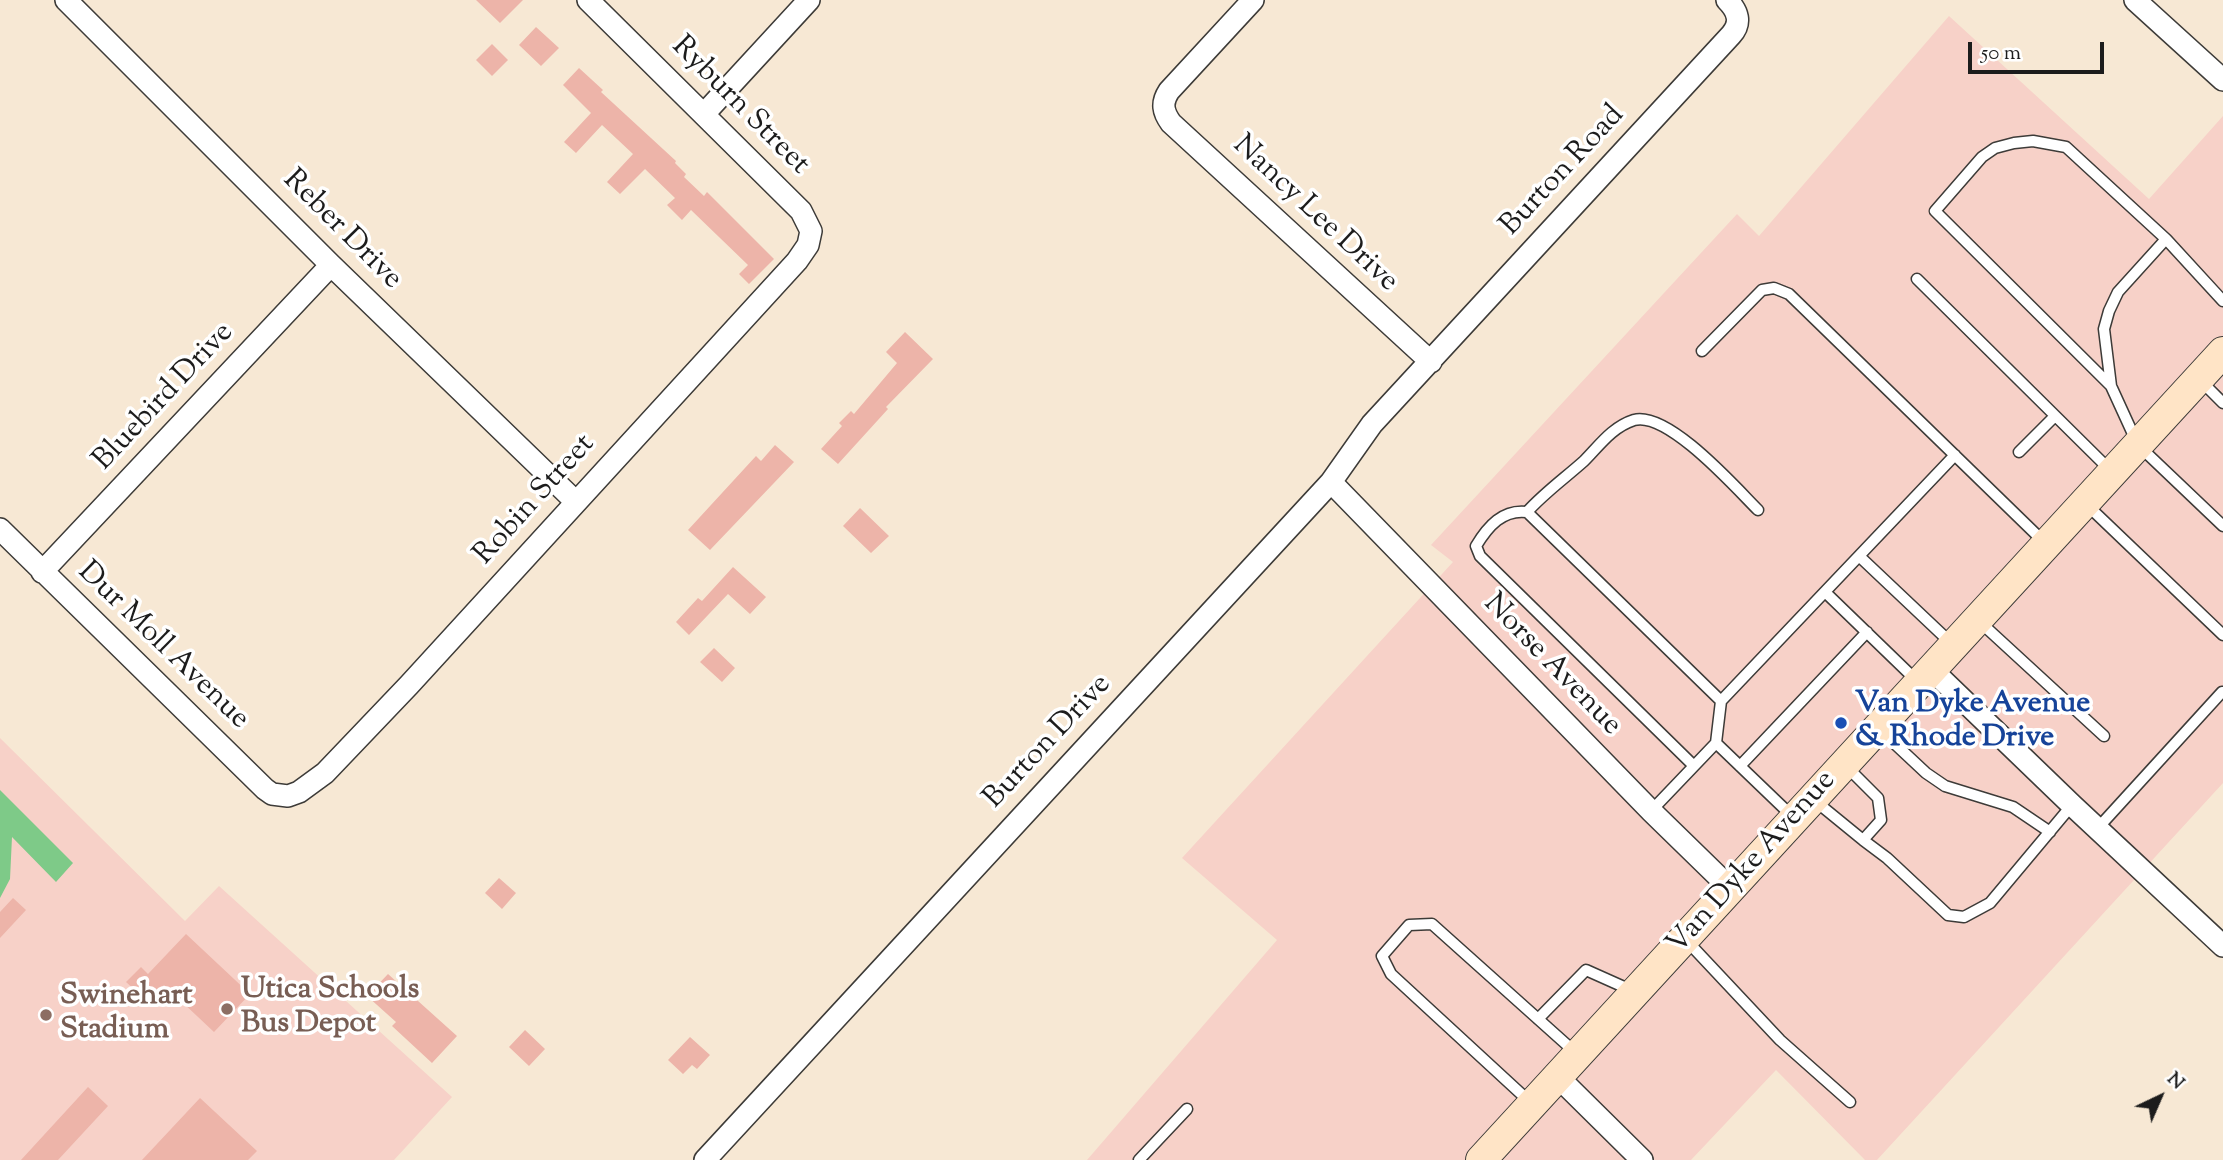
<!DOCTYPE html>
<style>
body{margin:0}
#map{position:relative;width:2223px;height:1160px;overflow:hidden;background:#f7e8d4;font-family:"Sorts Mill Goudy",serif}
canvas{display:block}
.north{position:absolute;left:2125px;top:1062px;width:70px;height:70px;-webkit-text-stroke:5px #fff;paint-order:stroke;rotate:44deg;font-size:19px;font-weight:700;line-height:28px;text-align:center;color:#1c1c1c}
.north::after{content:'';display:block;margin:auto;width:24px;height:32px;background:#1c1c1c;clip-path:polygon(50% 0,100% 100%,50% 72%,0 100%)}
.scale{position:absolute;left:1968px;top:42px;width:136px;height:32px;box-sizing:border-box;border:4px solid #1c1c1c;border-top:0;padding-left:9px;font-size:21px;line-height:24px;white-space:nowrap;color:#1c1c1c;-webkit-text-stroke:5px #fff;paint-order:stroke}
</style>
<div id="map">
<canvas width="2223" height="1160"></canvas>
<div class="north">N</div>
<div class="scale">50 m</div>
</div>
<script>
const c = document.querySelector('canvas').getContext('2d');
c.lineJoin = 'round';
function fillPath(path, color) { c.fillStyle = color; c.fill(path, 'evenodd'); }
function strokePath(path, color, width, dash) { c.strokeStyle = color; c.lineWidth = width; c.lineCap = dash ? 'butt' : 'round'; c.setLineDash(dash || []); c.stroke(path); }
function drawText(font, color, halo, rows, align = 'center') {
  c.font = font + ' "Sorts Mill Goudy",serif'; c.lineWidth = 7; c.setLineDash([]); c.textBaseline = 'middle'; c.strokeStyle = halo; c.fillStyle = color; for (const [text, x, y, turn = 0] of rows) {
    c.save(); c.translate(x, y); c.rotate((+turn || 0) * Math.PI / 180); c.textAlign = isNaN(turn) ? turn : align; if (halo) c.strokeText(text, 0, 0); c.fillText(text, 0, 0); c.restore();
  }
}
const built = new Path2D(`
 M1949 16 2149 199 2223 116V783L1877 1160H1865L1776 1070 1691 1160H1087L1277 940 1182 858 1453 562 1431 545 1737 214 1759 236Z
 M0 738 185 921 219 886 452 1097 394 1160H0Z`);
const green = new Path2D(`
 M0 790 73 863 56 882 12 837 10 879 0 898Z`);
const building = new Path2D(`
 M476 0H523L500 23Z
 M536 27 559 48 541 66 519 45Z
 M492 44 508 60 492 76 476 60Z
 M579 68 603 90 601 92 676 161 675 163 686 174 684 177 704 196 707 192 774 259 749 284 739 274 748 265 691 210 682 220 667 205 675 198 645 169 620 194 607 182 633 154 602 125 576 153 564 142 591 113 563 85Z
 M905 332 933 359 886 407 888 409 838 464 821 449 842 426 839 423 851 411 854 414 897 363 886 352Z
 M775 445 794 462 710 550 688 530 756 456 761 461Z
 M860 508 889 536 871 553 843 526Z
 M733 567 766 597 750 614 728 594 689 635 676 622 698 598 702 601Z
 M714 648 735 668 722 682 700 662Z
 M499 878 516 893 502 909 485 893Z
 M13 898 26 910 0 938V912Z
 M186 934 250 994 214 1032 164 985 148 1002 126 982 141 967 148 974Z
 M388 974 457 1036 432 1063 392 1026 396 1022 367 996Z
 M525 1030 545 1049 529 1066 509 1047Z
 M690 1037 710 1055 697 1069 692 1065 683 1074 668 1060Z
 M88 1087 108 1106 58 1160H21Z
 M200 1098 257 1151 248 1160H142Z`);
const service = new Path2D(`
 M2166 239 2118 292 2109 311 2104 329 2111 386 2138 445 2223 526
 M1917 279 2110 470
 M1702 351 1762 290 1774 288 1789 294 2044 542
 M2201 381 2223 403
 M2111 386 1935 211 1982 157 1995 148 2014 143 2033 141 2066 147 2166 239 2223 301
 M2019 452 2054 417
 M2086 504 2223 635
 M1527 512C1503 509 1488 526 1476 546L1480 556 1694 766
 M1859 556 1951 643
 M1825 592 1918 682
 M1980 622 2104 736
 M1721 701 1527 512C1544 493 1565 478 1584 461 1599 446 1612 427 1634 420 1668 411 1735 487 1758 510
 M1879 729 1926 773 1945 786 2013 807 2050 832
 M1716 743 1721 701 1955 455
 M1740 766 1867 632
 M1814 800 1863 840 1881 820 1878 798 1845 765
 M1651 811 1716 743 1793 817
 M2097 829 2222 692
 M1863 840 1887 858 1948 915 1964 917 1990 903 2072 805
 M1687 941 1780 1040 1850 1102
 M1538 1019 1586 970 1633 991
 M1531 1103 1391 974 1382 956 1409 925 1432 924 1576 1053
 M1139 1160 1187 1109`);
const minor = new Path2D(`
 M66 0 331 265 576 502
 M1253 0 1169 91C1161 103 1163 112 1171 123L1431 362
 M2135 0 2223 80
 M704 114 809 0
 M1331 482 1651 811 1731 889
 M0 529 265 789 272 794 288 796 299 792 325 773 409 685 797 261 808 245 811 231 801 211 588 0
 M42 572 331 265
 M1932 670 2072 805 2223 946
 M1558 1077 1642 1160
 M705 1160 1331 482 1372 424 1731 35C1742 23 1738 11 1727 0`);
const secondary = new Path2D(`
 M1481 1160 2223 352`);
const markers = [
 [1841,723,7,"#1a4fb4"],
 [227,1009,7,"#8d6e63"],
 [46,1015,7,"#8d6e63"]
];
const streetNames = [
 ["Ryburn Street",739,107,45],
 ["Burton Road",1564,172,-47],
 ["Nancy Lee Drive",1314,215,43],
 ["Reber Drive",341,231,45],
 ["Bluebird Drive",165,398,-47],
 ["Robin Street",536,501,-48],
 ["Dur Moll Avenue",162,647,44],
 ["Norse Avenue",1551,666,46],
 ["Burton Drive",1049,743,-47],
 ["Van Dyke Avenue",1753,864,-48]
];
const transitNames = [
 ["Van Dyke Avenue",1855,706],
 ["& Rhode Drive",1855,740]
];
const educationNames = [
 ["Utica Schools",241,992],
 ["Bus Depot",241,1026],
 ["Swinehart",60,998],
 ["Stadium",60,1032]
];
fillPath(built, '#f7d1c8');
fillPath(green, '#7eca88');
fillPath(building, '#edb4a9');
strokePath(service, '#3d3b38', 13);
strokePath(minor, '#3d3b38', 24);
strokePath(secondary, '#3d3b38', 32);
strokePath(service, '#fff', 10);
strokePath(minor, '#fff', 21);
strokePath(secondary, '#ffe4c6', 30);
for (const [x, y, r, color] of markers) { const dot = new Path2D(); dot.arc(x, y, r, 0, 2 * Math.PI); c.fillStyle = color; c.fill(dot); strokePath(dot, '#fff', 2.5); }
drawText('30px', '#1c1c1c', '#fff', streetNames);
drawText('bold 30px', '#164399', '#fff', transitNames, 'left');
drawText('bold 30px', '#785e54', '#fff', educationNames, 'left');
</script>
